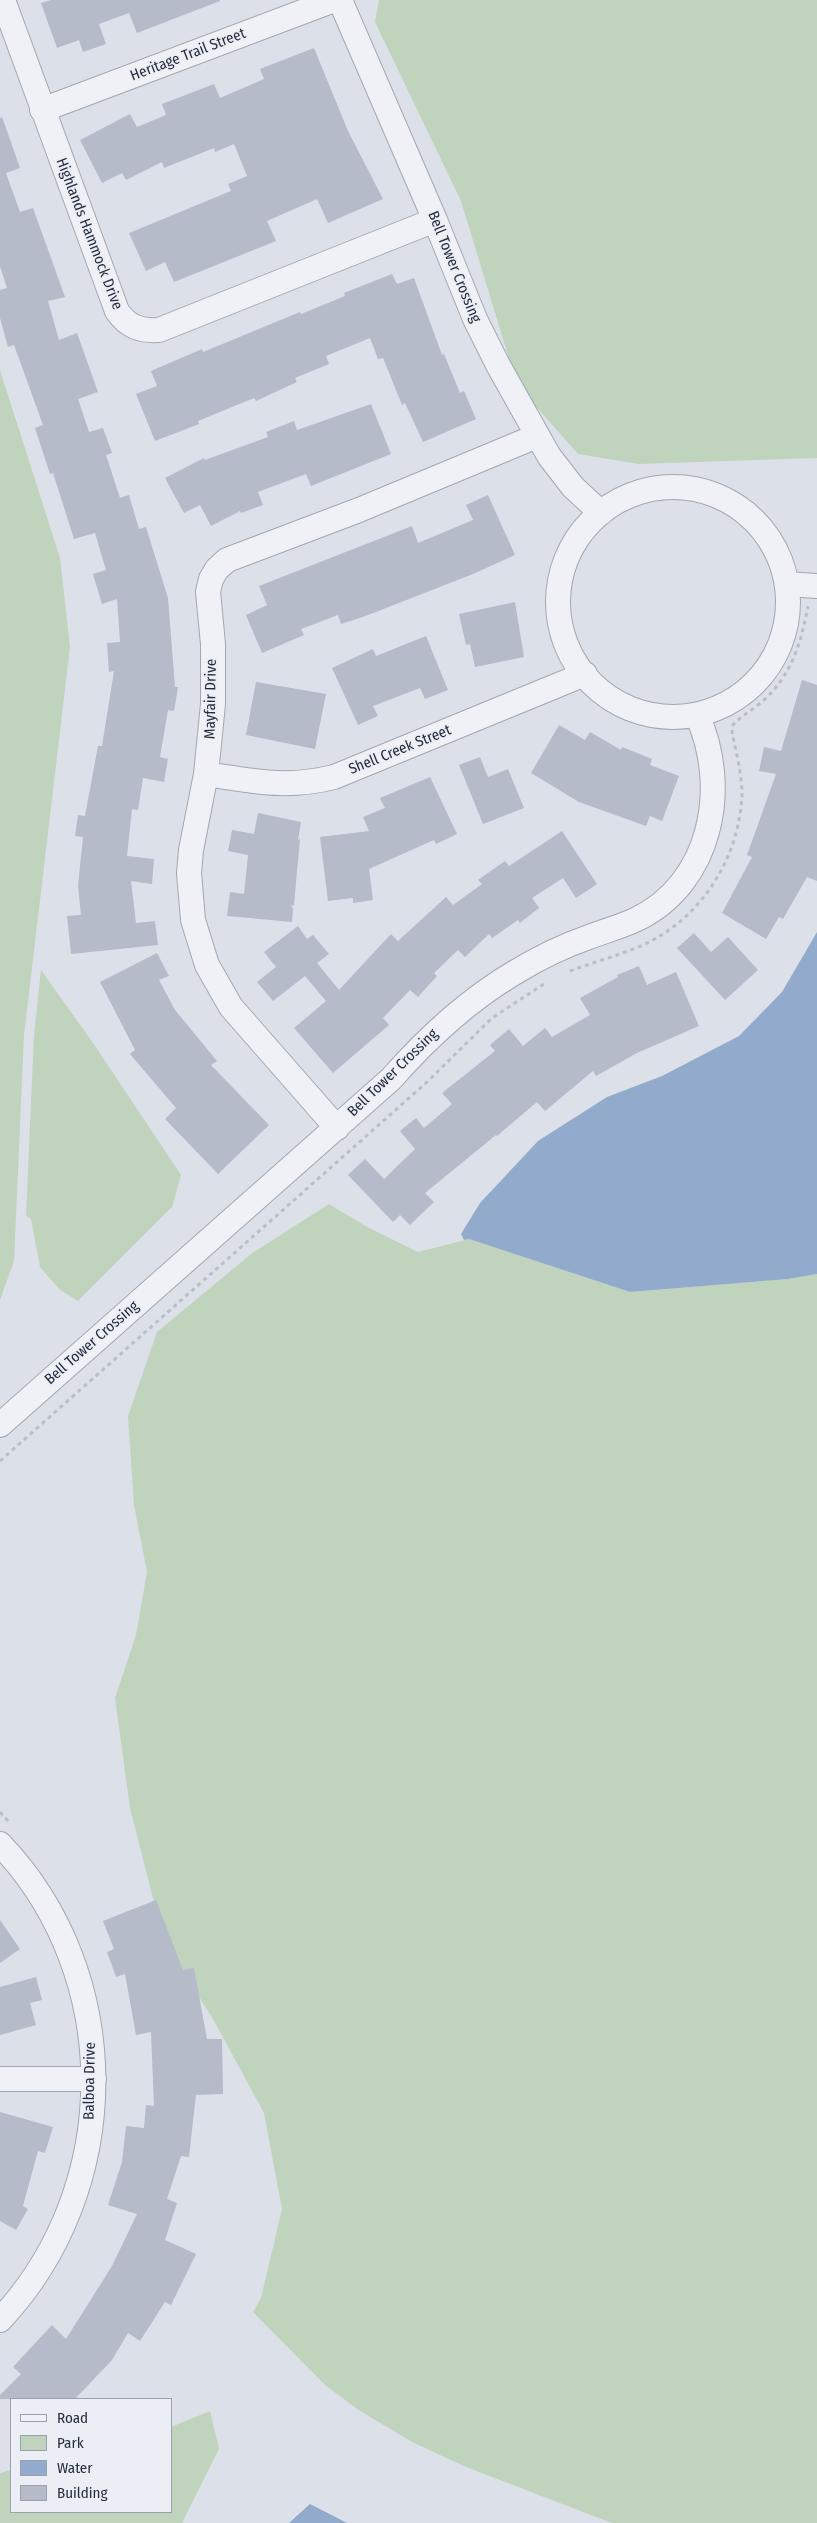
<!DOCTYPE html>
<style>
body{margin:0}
#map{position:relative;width:817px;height:2523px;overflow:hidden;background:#dce0e8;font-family:"Fira Sans Condensed",sans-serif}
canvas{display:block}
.legend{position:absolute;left:10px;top:2398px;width:162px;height:115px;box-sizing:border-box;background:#ebeff5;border:1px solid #9ba1ac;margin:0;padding:6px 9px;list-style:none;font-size:15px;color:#242d3f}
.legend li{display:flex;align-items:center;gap:10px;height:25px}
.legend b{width:25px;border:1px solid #9ba1ac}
</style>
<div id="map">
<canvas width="817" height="2523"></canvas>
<ul class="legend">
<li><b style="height:6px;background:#eff1f6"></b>Road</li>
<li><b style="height:14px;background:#c0d3bc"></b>Park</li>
<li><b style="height:14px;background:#92abcc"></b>Water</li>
<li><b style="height:14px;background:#b5bbc8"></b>Building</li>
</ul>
</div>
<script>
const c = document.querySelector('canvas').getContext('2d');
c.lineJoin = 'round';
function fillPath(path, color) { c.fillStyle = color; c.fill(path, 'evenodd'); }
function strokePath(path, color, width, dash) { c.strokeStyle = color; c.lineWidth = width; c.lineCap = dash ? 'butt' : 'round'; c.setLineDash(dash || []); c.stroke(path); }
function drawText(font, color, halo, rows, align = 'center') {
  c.font = font + ' "Fira Sans Condensed",sans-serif'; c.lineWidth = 4; c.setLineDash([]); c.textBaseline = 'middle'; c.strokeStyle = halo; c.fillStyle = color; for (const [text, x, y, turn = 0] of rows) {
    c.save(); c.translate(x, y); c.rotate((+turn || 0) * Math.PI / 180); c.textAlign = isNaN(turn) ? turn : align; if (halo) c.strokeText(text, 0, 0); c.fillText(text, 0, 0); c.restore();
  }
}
const green = new Path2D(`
 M379 0H817V458L639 464 578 454 517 385 461 201 375 22Z
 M0 370 60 558 70 647 24 1035 14 1261 0 1300Z
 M41 970 93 1043 181 1175 172 1207 78 1301 59 1289 40 1267 31 1219 26 1216 34 1035Z
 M329 1204 369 1228 418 1252 469 1239 630 1292 788 1279 817 1274V2523H612L466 2467 414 2443 360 2411 325 2385 253 2312 261 2298 282 2209 264 2113 213 2019 164 1941 130 1808 115 1698 136 1635 147 1572 134 1505 128 1416 157 1332 251 1254Z
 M210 2411 219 2449 182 2523H0V2473L11 2470V2512H171V2427Z`);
const water = new Path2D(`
 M817 932V1274L788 1279 630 1292 469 1239 464 1240 461 1234 480 1203 538 1141 607 1097 662 1076 739 1036 782 992Z
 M310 2504 347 2523H289Z`);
const building = new Path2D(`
 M51 0H220V1L137 33 129 13 99 24 106 44 83 52 79 40 57 48 41 3Z
 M314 48 348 131 383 199 328 223 317 199 267 221 276 241 174 282 165 262 146 271 129 233 231 191 228 184 247 176 234 144 215 152 214 148 164 168 162 162 126 180 122 173 102 183 80 140 130 114 137 127 166 115 162 104 214 84 220 98 264 79 260 69Z
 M2 117 20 168 6 173 20 212 33 208 65 297 48 301 59 340 77 333 98 392 78 399 89 432 103 428 112 453 106 455 120 498 129 495 139 529 146 527 168 598 175 687H178L174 711 168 710 160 757 168 759 164 782 143 778 138 810 132 809 127 856 154 859 152 884 131 881 136 923 155 921 158 945 71 954 67 916 81 915 78 886 83 837 75 836 78 815 85 816 98 746H102L114 671 109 672 107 643 120 642 117 599 102 604 93 574 106 570 95 533 74 539 53 473 50 474 35 428 43 425 14 345 8 347 0 318V290L7 288 0 266V118Z
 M392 274 397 284 414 278 442 355 444 354 460 393 464 391 476 419 423 442 405 403 402 405 383 358 378 359 370 338 326 356 329 364 295 378 297 382 256 401 254 398 198 421 199 424 155 441 136 394 157 386 151 371 202 349 203 352 300 312 301 314 345 296 344 293Z
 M371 404 391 454 311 486 306 474 258 492 263 505 241 513 240 511 211 526 200 505 184 513 165 478 204 458 205 460 268 437 266 432 294 421 297 430Z
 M488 495 515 555 473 574 363 617 341 624 338 615 301 629 304 635 262 653 246 615 267 605 259 586 412 526 418 543 473 520 466 505Z
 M515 602 524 657 475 667 470 644 466 645 459 614Z
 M426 636 448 690 425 699 420 688 373 706 378 716 358 725 332 668 373 649 376 656Z
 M802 680 817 685V881L807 877 783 919 779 917 766 939 722 913 752 857 747 855 776 774 759 771 764 747 781 751Z
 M256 682 326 694 315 749 246 735Z
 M559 725 585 740 590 732 621 750 622 747 652 759 650 765 679 776 662 821 650 816 646 826 579 802 531 773Z
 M480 757 488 777 508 769 524 808 483 824 459 765Z
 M430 777 457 834 436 844 434 840 369 869 373 900 353 903V898L328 901 320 837 369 831 363 817 385 808 380 798Z
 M258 813 301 822 298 840 300 839 294 905 291 906 293 909 292 922 227 916 230 892 244 894 248 855 228 851 232 830 254 834Z
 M562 831 597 884 576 898 563 878 532 898 539 908 520 923 518 920 492 938 489 934 465 957 458 950 434 973 437 976 418 997 410 990 383 1018 389 1025 333 1073 294 1028 326 1001 305 976 273 1001 257 982 276 967 264 952 298 926 307 939 313 935 329 954 317 963 339 990 391 934 398 941 446 897 453 905 482 884 478 880 505 861 509 866Z
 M694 933 711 952 728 937 758 970 725 1000 677 948Z
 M157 953 169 976 159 980 175 1010 217 1061 211 1065 269 1125 218 1174 165 1119 176 1108 130 1054 135 1050 100 982Z
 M639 966 647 985 676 972 699 1026 637 1053 596 1076 593 1071 545 1111 537 1102 497 1136 496 1135 425 1193 434 1202 410 1225 400 1215 393 1222 348 1175 365 1159 384 1179 415 1149 400 1131 416 1118 424 1128 452 1104 442 1093 495 1051 490 1045 509 1029 523 1046 545 1028 552 1037 590 1015 580 998 618 977 617 975Z
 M156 1900 183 1970 194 1968 207 2039H222L223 2094 196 2095 189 2157 181 2156 167 2199 177 2203 165 2240 196 2254 171 2305 165 2302 140 2341 128 2333 112 2360 75 2399H0V2395L21 2374 13 2367 52 2325 66 2339 112 2266 137 2214 108 2205 122 2162 126 2126 144 2128 146 2105 154 2106 151 2032 136 2035 125 1974 116 1977 107 1952 114 1949 103 1921Z
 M0 1920 20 1949 0 1963Z
 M36 1977 42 2000 30 2003 36 2025 0 2035V1987Z
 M0 2112 53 2127 45 2153 38 2151 23 2206 28 2209 16 2230 0 2221Z`);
const path = new Path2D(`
 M570 971C594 962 621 955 645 944 702 917 739 858 742 795 742 774 736 752 732 732L733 725C742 715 754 709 764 700 792 674 801 643 808 606
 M0 1461 426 1083 492 1018 544 984
 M0 1812 10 1823`);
const minor = new Path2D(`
 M3 0 117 311C128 327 140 331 159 330L435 220
 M340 0 435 220 475 319 498 365 549 456 573 487 601 513
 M42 110 334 0
 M558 602a115 115 0 1 1 230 0a115 115 0 1 1-230 0Z
 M787 584 817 586
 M206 774C254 781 286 789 334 777L585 674
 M337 1128 231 1007 207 965 193 920 189 873 191 850 206 774 213 704V644L208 592 211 579 217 569 227 560 359 510 537 436
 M0 1425 391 1079C427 1038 467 1001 514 973 537 959 563 946 589 937 604 931 620 927 635 920 712 884 730 787 697 715
 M0 1844C125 1975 124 2188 0 2320
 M0 2079H94`);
const streetNames = [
 ["Heritage Trail Street",188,55,-21],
 ["Highlands Hammock Drive",89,234,69],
 ["Bell Tower Crossing",454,267,68],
 ["Mayfair Drive",211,699,-89],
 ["Shell Creek Street",400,750,-22],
 ["Bell Tower Crossing",393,1073,-44],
 ["Bell Tower Crossing",92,1343,-41],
 ["Balboa Drive",90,2081,-89]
];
fillPath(green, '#c0d3bc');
fillPath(water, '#92abcc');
fillPath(building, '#b5bbc8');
strokePath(minor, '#a1a7b2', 26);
strokePath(path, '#babec6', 3, [4, 4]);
strokePath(minor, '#eff1f6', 24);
drawText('15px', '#242d3f', '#ebeff5', streetNames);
</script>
